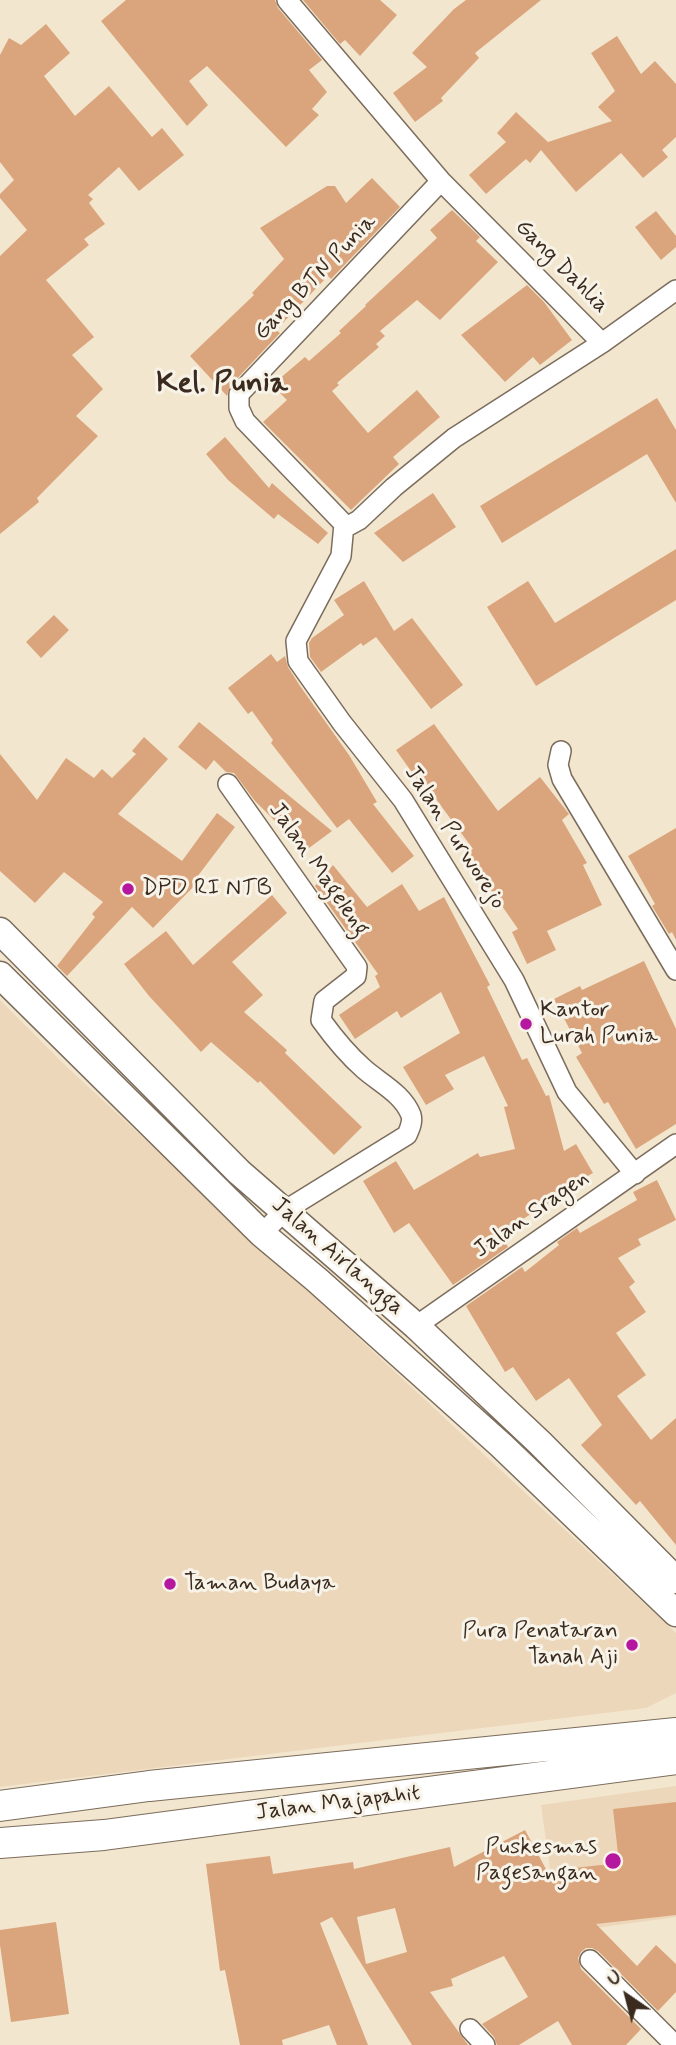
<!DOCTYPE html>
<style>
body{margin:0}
#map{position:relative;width:676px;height:2045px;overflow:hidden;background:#f3e6cf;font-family:Mynerve,sans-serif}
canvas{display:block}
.north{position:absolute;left:592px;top:1961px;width:70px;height:70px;-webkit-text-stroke:5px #f7f3e8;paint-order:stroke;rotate:325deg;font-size:19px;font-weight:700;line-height:28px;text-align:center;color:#3b2a1e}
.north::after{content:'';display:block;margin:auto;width:24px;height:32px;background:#3b2a1e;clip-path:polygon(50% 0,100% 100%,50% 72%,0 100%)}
</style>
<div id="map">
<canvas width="676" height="2045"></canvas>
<div class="north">U</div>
</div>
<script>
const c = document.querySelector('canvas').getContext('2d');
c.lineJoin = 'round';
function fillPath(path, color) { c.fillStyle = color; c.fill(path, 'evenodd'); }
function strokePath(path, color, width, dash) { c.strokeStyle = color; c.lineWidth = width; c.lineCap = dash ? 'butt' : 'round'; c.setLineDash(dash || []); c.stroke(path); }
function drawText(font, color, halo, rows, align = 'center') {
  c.font = font + ' Mynerve,sans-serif'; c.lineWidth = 6; c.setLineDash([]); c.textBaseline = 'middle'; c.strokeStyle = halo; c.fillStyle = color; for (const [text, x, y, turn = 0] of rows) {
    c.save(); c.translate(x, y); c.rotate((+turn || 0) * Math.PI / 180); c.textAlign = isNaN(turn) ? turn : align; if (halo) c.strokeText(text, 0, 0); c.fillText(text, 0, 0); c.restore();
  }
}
const built = new Path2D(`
 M0 1000 66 1066 676 1633V1693L646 1708 0 1787Z
 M676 1786V1917L559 1933 541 1805Z`);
const building = new Path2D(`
 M126 0H275L278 8 322 60 309 70 327 92 312 109 319 115 286 147 207 66 189 81 208 105 187 126 101 21Z
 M303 0H380L397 15 360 56 345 40 340 44Z
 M466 0H541L475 53 479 58 441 98 443 101 415 122 393 93 427 67 412 53 454 9Z
 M46 24 70 53 44 76 75 116 109 86 152 137 162 128 184 155 139 191 119 167 88 195 93 199 89 203 105 224 84 239 89 245 46 280 94 337 72 355 103 389 76 416 98 436 37 498 39 502 0 534V256L27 230 0 198V194L14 180 0 162V55L9 38 21 45Z
 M617 36 641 74 655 61 676 84V137L662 150 668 157 643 178 621 153 576 192 541 150 530 163 526 159 486 194 469 175 506 142 497 133 516 112 548 142 612 121 598 107 615 91 591 53Z
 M372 178 400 207 331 279 328 276 276 330 280 333 230 386 227 396 190 356 254 295 252 293 284 259 260 228 327 186H335L346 203Z
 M452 210 480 237 476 241 498 262 440 320 417 300 380 331 385 336 376 344 379 347 337 383 339 385 332 391 368 433 417 390 440 417 393 457 399 464 351 510 263 422 287 400 272 385 305 357 309 361 341 333 339 331 366 306 365 305 437 238 430 230Z
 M656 211 676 236V247L661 260 635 227Z
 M527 285 544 302 572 340 540 365 533 357 505 382 461 335Z
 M657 398 676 430V503L647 454 502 543 480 506Z
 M225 437 269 488 272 483 328 533 318 544 278 514 274 519 228 480 206 454Z
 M433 493 456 527 403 562 374 533Z
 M676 549V600L536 686 487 607 528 581 555 623Z
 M364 581 394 631 412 618 463 685 431 709 376 637 363 646 361 643 321 672 310 657 309 643 312 638 344 615 334 600Z
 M54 615 69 630 41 658 26 642Z
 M271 654 277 662 285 656 288 667 300 686 349 755 377 802 373 804 414 856 392 873 349 819 337 828 271 743 273 740 252 711 248 714 228 688Z
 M199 722 209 730 332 831 305 851 255 801 234 773 226 772 214 760 206 770 178 747Z
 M434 724 498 811 540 777 569 814 562 820 587 863 583 865 602 905 547 931 556 950 527 964 512 932 518 929 484 880 468 851 473 849 421 779 418 781 396 750Z
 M144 737 168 759 118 814 182 861 217 813 235 827 197 877 200 880 153 928 132 907 67 976 57 966 95 917 92 914 103 902 64 872 35 903 0 871V754L37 800 66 758 94 778 102 769 112 778 136 754 132 751Z
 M676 828V940L672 932 669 934 652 906 655 904 628 856Z
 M333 865 367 907 402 884 419 911 444 897 490 985 487 987 522 1060 527 1058 546 1096 549 1095 564 1151 576 1144 593 1173 553 1196 555 1199 523 1219 526 1224 501 1236 508 1247 453 1285 409 1223 394 1233 363 1181 396 1161 414 1190 478 1153 480 1157 515 1149 504 1107 508 1106 484 1056 445 1075 454 1089 426 1105 403 1067 460 1033 441 992 401 1018 397 1011 355 1039 339 1015 380 987 375 976 378 974 315 886Z
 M272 895 287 913 232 962 263 995 244 1012 287 1050 285 1053 362 1127 334 1155 260 1081 258 1083 211 1042 201 1052 149 996 124 964 166 931 193 965Z
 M644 961 676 1029V1124L636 1149 608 1102 604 1104 576 1057 582 1053 554 999 580 986 582 990Z
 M657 1180 676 1220 638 1239 641 1245 618 1258 635 1282 629 1287 646 1312 616 1333 646 1375 617 1396 651 1440 676 1418V1545L640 1501 636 1505 581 1445 602 1425 569 1378 536 1401 513 1367 505 1372 466 1306 522 1267 525 1272 559 1245 557 1242 577 1228 580 1233 637 1200 633 1192Z
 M676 1802V1915L596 1924 637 1966 656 1945 676 1964V1992L658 2011 598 1951 592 1948H586L581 1952 578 1958 581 1969 641 2029 626 2045H572L558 2021 519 2045H497L494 2037 482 2024 528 1997 504 1956 451 1979 453 1986 430 1992 468 2045H412L332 1917 320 1923 368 2045H337L329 2025 282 2040 283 2045H240L225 1970 220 1971 206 1864 270 1856 273 1874 353 1862 354 1869 450 1847 454 1867 525 1830 547 1871 619 1863 613 1809ZM395 1908 407 1952 366 1964 357 1917Z
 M56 1922 69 2014 11 2022 0 1945V1930Z`);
const street = new Path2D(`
 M287 0 441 181 602 343 454 438 394 487 359 520 350 525 344 524 245 421 239 408V394L441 181
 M602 343 676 290
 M344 524 341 556 296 641 298 661 342 723 403 800 514 980 567 1092 635 1174
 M561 751 558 765 562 779 676 970
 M228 784 357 967 356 976 324 1001 321 1020C334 1038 348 1055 364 1069 380 1083 403 1094 411 1115 413 1122 410 1128 407 1135L284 1211 262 1234
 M416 1326 676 1144
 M590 1960 675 2045
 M470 2029 485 2045`);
const secondary = new Path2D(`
 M0 931 239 1172 416 1326 540 1443 676 1580
 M0 975 262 1234 317 1280 502 1446 676 1613`);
const primary = new Path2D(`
 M0 1806 149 1786 676 1733
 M0 1843 104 1835 676 1759`);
const markers = [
 [128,889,7,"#b5179e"],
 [526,1024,7,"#b5179e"],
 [170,1584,7,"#b5179e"],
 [632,1645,7,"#b5179e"],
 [613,1861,9,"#b5179e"]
];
const streetNames = [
 ["Gang Dahlia",561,267,45],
 ["Gang BTN Punia",316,278,-46],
 ["Jalan Purworejo",454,838,57],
 ["Jalan Mageleng",318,870,55],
 ["Jalan Sragen",532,1215,-35],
 ["Jalan Airlangga",337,1257,41],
 ["Jalan Majapahit",338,1804,-7]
];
const poiNames = [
 ["DPD RI NTB",142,889],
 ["Kantor",540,1011],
 ["Lurah Punia",540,1037],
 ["Taman Budaya",184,1584],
 ["Pura Penataran",618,1632,"right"],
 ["Tanah Aji",618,1658,"right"],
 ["Puskesmas",597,1848,"right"],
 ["Pagesangan",597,1874,"right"]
];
const districtNames = [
 ["Kel. Punia",222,385]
];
fillPath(built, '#edd7ba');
fillPath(building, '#daa57c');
strokePath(street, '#7b6c5c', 22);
strokePath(secondary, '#7b6c5c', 29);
strokePath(primary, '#7b6c5c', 32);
strokePath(street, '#fff', 19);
strokePath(secondary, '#fff', 26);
strokePath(primary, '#fff', 30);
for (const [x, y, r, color] of markers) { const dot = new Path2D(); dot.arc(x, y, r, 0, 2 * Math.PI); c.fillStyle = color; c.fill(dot); strokePath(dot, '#f7f3e8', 2.5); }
drawText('23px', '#3b2a1e', '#f7f3e8', streetNames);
drawText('23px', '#3b2a1e', '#f7f3e8', poiNames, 'left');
drawText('bold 30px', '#3b2a1e', '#f7f3e8', districtNames);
</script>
